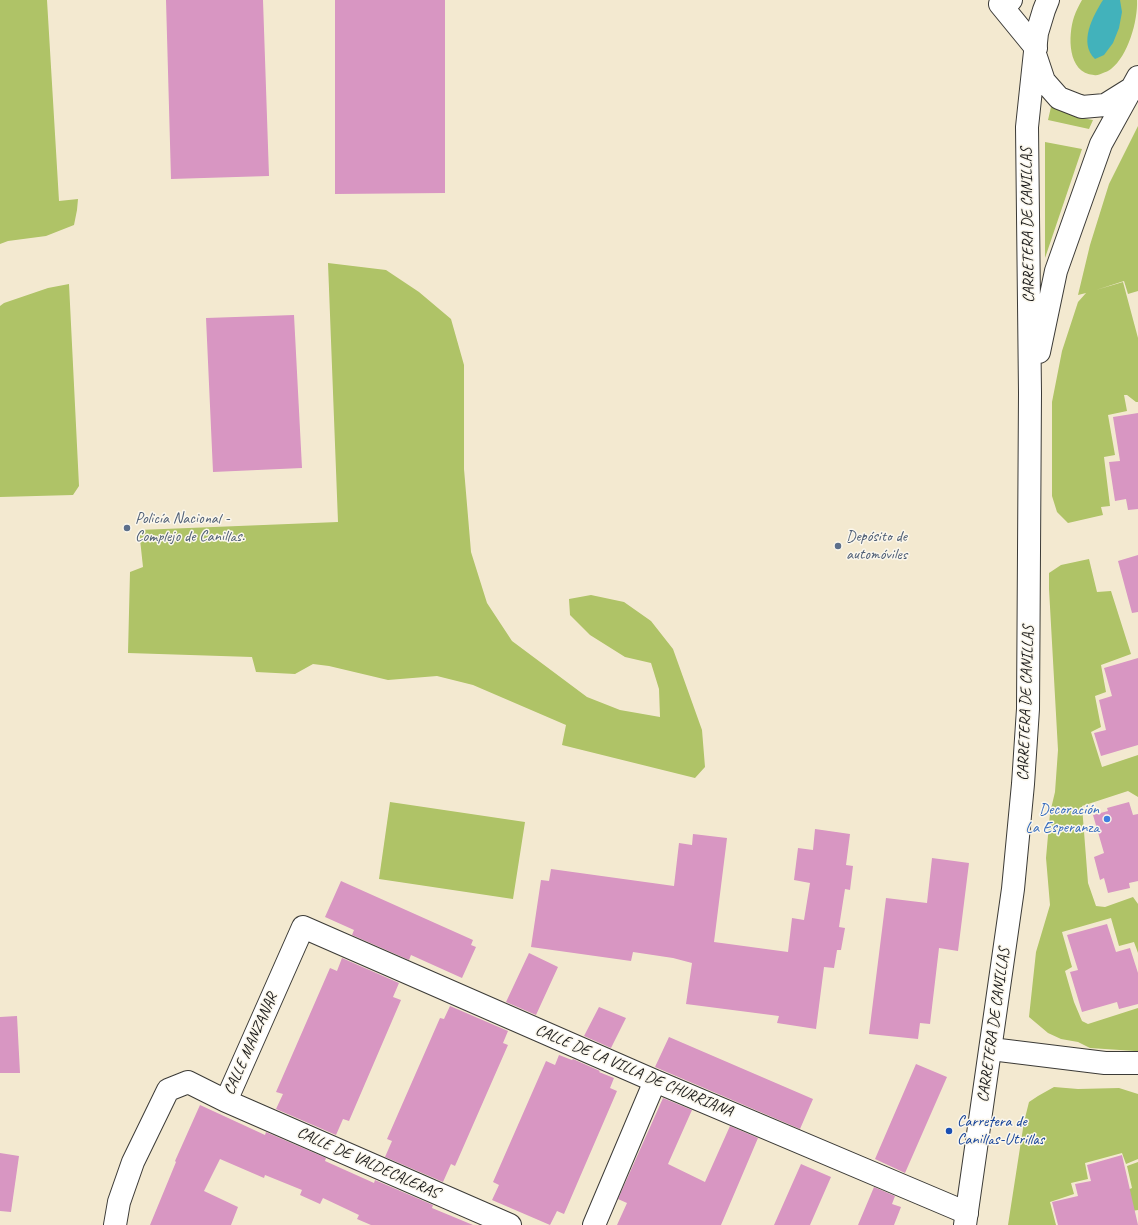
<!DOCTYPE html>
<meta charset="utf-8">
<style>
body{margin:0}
canvas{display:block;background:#f3e9d0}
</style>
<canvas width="1138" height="1225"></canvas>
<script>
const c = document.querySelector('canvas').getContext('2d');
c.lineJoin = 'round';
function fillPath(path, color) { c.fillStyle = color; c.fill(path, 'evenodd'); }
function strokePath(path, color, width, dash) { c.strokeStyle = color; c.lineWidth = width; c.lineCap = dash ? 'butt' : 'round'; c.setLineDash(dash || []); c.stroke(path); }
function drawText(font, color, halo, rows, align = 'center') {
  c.font = font + ' Caveat,sans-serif'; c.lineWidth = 3; c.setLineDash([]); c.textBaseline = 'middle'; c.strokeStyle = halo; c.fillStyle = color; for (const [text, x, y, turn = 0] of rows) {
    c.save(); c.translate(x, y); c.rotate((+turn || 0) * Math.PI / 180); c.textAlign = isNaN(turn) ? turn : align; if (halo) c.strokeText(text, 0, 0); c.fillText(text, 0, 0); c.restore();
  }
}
const green = new Path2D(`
 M0 0H47L59 201 78 199 77 210 74 225 46 236 8 241 0 244Z
 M1082 0H1137C1138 21 1128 56 1111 69 1109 71 1105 72 1103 73 1100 74 1097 76 1094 75 1067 73 1068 35 1074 17 1076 11 1079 5 1082 0Z
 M1051 107 1082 118 1093 120 1089 129 1048 120Z
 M1138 126V291L1128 294 1124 281 1096 290 1123 282 1138 338V402H1136L1127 395H1124L1127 411 1108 415 1115 455 1104 457 1110 506 1101 507 1103 515 1068 523 1057 512 1052 496V402L1062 351 1078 302 1086 293 1078 295 1090 245 1109 184Z
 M1045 142 1082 149 1045 258Z
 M328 263 386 270 419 292 451 319 464 365V469L471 552 487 603 512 641 587 697 620 710 660 717 659 689 651 663 625 657 590 635 570 615 569 599 591 595 624 602 651 621 673 649 702 730 705 767 695 778 562 745 566 725 473 685 437 676 388 680 329 666 313 664 295 674 256 672 252 657 128 653 130 572 143 567 139 530 338 522Z
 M69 284 79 486 73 495 0 497V306L4 303 48 288Z
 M1089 559 1097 592 1111 591 1131 654 1101 665 1106 692 1095 696 1101 727 1091 732 1102 767 1138 755V797L1128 791 1082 806 1088 883 1096 906 1105 907 1133 897 1138 904V953L1134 942 1119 946 1111 918 1062 932 1072 967 1065 971 1074 1002 1082 1021 1088 1024 1138 1008V1051H1135L1090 1048 1078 1042 1061 1039 1048 1033 1029 1017 1036 952 1050 905 1046 858 1050 813 1055 792 1058 750 1049 589V573L1061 565Z
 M390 802 525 822 513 899 379 879Z
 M1054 1087 1078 1089 1119 1088 1138 1094V1159L1126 1164 1122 1153 1085 1163 1088 1179 1071 1183 1074 1194 1050 1202 1056 1225H1008L1024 1122 1029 1102 1038 1096Z
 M1138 1162V1210L1132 1211 1125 1191 1132 1188 1127 1166Z`);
const water = new Path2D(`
 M1103 0H1120L1122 12 1119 28 1113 43 1104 55 1095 59C1078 43 1093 16 1103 0Z`);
const building = new Path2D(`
 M166 0H263L269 176 171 179Z
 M335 0H445V193L335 194Z
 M294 315 302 468 213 472 206 318Z
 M1138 413V509L1128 510 1126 499 1115 501 1109 462 1120 461 1113 417Z
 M1138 555V612L1132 613 1118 561Z
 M1138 658V745L1101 756 1094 733 1106 730 1099 700 1112 696 1104 668Z
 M1129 802 1133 815 1138 814V881L1129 883 1130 888 1108 893 1104 878 1100 880 1094 857 1104 853 1093 815 1108 811 1107 808Z
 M815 829 850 834 846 865 853 866 850 890 845 889 839 927 845 928 841 950H837L834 968 824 967 816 1029 777 1023 779 1016 686 1004 692 963 673 958 633 952 631 961 531 947 541 880 549 881 551 869 674 886 679 843 692 845 693 834 727 838 714 942 788 952 792 918 804 920 810 883 794 880 798 848 813 850Z
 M932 858 969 863 958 951 939 948 930 1024 920 1023 918 1039 869 1034 886 898 927 903Z
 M341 881 473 940 471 945 476 947 462 978 411 955 409 960 352 935 354 930 325 917Z
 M1107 924 1116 952 1130 948 1138 973V1004L1119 1009 1117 1002 1082 1012 1070 972 1078 970 1067 935Z
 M529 953 558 967 536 1015 506 1002Z
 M342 958 399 983 393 997 401 1000 349 1121 343 1119 336 1135 276 1109 283 1094 276 1092 330 968 337 971Z
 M450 1006 508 1031 503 1043 508 1045 455 1166 451 1164 443 1182 385 1157 392 1141 387 1139 440 1018 444 1019Z
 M599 1007 626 1018 611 1048 584 1036Z
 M17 1016 20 1073H0V1017Z
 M669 1037 813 1099 800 1129 655 1067Z
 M559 1055 572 1060 573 1059 600 1071 599 1072 614 1078 610 1088 617 1091 564 1214 557 1211 550 1225 492 1200 499 1185 493 1182 546 1061 555 1065Z
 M916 1064 947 1077 905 1173 875 1159Z
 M663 1098 692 1110 668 1164 705 1182 730 1126 758 1138 721 1225H617L627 1203 618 1199Z
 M200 1105 265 1135 266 1132 326 1158 325 1161 374 1183 375 1180 433 1205 432 1208 473 1225H371L357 1219 359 1215 323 1198 320 1204 300 1195 302 1190 265 1175 264 1178 220 1159 204 1191 238 1207 231 1225H150L176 1162 175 1161Z
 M0 1153 19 1156 11 1212 0 1211Z
 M1122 1155 1138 1225H1058L1052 1202 1078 1196 1075 1184 1091 1181 1087 1165Z
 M801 1164 831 1177 810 1225H774Z
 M874 1187 895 1196 892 1204 901 1207 894 1225H858Z`);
const minor = new Path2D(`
 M1011 0 1000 4 1036 48
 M991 1049 1105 1063H1138
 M226 1101 303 927 655 1081 967 1213
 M115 1225 119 1202 133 1162 168 1090 188 1082 226 1101 510 1225
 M594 1225 655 1081`);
const tertiary = new Path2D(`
 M1036 57 1044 81 1059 98 1082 107 1105 105 1129 90
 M1039 352 1056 271 1101 144 1138 77
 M965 1225 1013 889 1023 784 1028 709 1030 393 1027 127 1037 33 1044 10 1048 0`);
const markers = [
 [127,528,4,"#5c6f8a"],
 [838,546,4,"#5c6f8a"],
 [1107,819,4,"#3f7fe0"],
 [949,1131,4,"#1a4fb4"]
];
const streetNames = [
 ["CARRETERA DE CANILLAS",1028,225,-91],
 ["CARRETERA DE CANILLAS",1026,703,-88],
 ["CARRETERA DE CANILLAS",994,1025,-82],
 ["CALLE MANZANAR",251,1044,-66],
 ["CALLE DE LA VILLA DE CHURRIANA",634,1071,23],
 ["CALLE DE VALDECALERAS",368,1163,24]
];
const serviceNames = [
 ["Policía Nacional -",135,519],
 ["Complejo de Canillas.",135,537],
 ["Depósito de",846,537],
 ["automóviles",846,555]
];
const shopNames = [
 ["Decoración",1099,810],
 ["La Esperanza",1099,828]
];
const transitNames = [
 ["Carretera de",957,1122],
 ["Canillas-Utrillas",957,1140]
];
fillPath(green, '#afc367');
fillPath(water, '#42b2bb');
fillPath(building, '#d896c2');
strokePath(minor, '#3c3b37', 24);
strokePath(tertiary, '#3c3b37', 24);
strokePath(minor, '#fff', 22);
strokePath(tertiary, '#fff', 22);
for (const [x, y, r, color] of markers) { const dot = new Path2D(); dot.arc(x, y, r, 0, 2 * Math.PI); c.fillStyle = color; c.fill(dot); strokePath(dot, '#fbf7ec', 1.5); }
drawText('16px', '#1c1c1c', '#fbf7ec', streetNames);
drawText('16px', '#4e5e75', '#fbf7ec', serviceNames, 'left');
drawText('16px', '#366cbe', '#fbf7ec', shopNames, 'right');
drawText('16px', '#164399', '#fbf7ec', transitNames, 'left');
</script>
